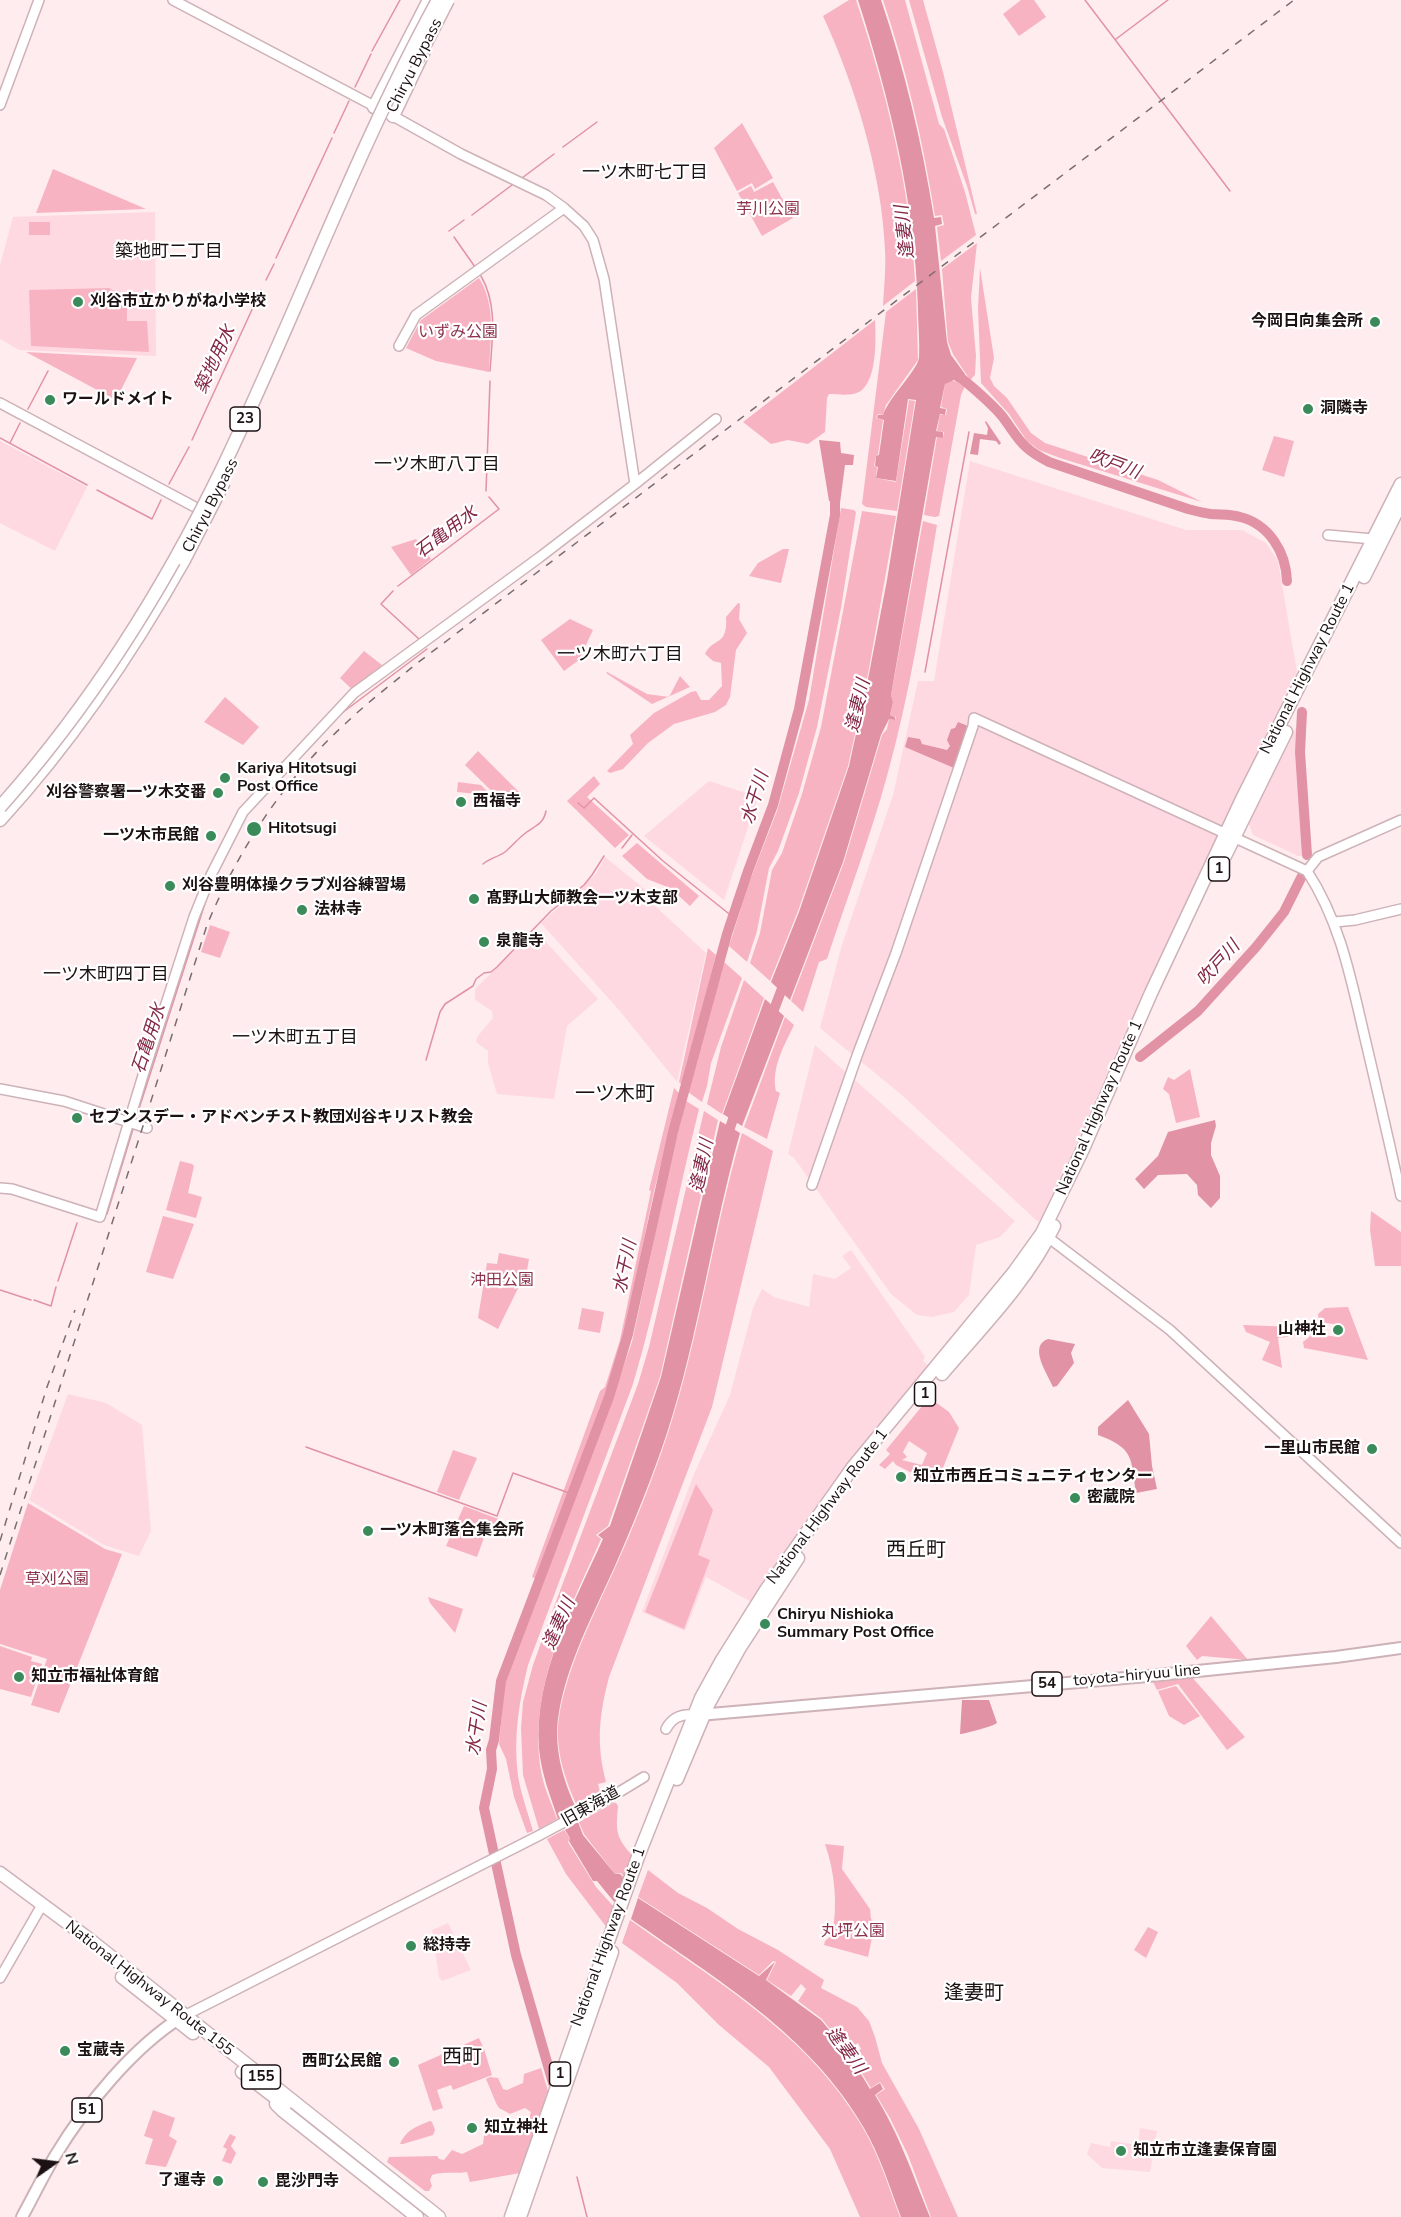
<!DOCTYPE html>
<meta charset="utf-8">
<style>
body{margin:0}
#map{position:relative;width:1401px;height:2217px;overflow:hidden;background:#feecef;font-family:"Nunito Sans",sans-serif}
canvas{display:block}
.north{position:absolute;left:24px;top:2133px;width:60px;height:60px;-webkit-text-stroke:4px #fff;paint-order:stroke;rotate:76deg;font-size:16px;font-weight:700;line-height:24px;text-align:center;color:#1c1214}
.north::after{content:'';display:block;margin:auto;width:21px;height:27px;background:#1c1214;clip-path:polygon(50% 0,100% 100%,50% 72%,0 100%)}
</style>
<div id="map">
<canvas width="1401" height="2217"></canvas>
<div class="north">N</div>
</div>
<script>
const c = document.querySelector('canvas').getContext('2d');
c.lineJoin = 'round';
function fillPath(path, color) { c.fillStyle = color; c.fill(path, 'evenodd'); }
function strokePath(path, color, width, dash) { c.strokeStyle = color; c.lineWidth = width; c.lineCap = dash ? 'butt' : 'round'; c.setLineDash(dash || []); c.stroke(path); }
function drawText(font, color, halo, rows, align = 'center') {
  c.font = font + ' "Nunito Sans","Noto Sans JP",sans-serif'; c.lineWidth = 4.5; c.setLineDash([]); c.textBaseline = 'middle'; c.strokeStyle = halo; c.fillStyle = color; for (const [text, x, y, turn = 0] of rows) {
    c.save(); c.translate(x, y); c.rotate((+turn || 0) * Math.PI / 180); c.textAlign = isNaN(turn) ? turn : align; if (halo) c.strokeText(text, 0, 0); c.fillText(text, 0, 0); c.restore();
  }
}
const built = new Path2D(`
 M155 212 156 356 19 350 0 339V265L13 217Z
 M0 441 87 487 55 551 0 523Z
 M970 461 1186 530H1242L1266 543 1278 561 1297 672 1218 835 1080 1146 1043 1220 1037 1221 903 1096 820 1028 841 948 893 795 918 681H934Z
 M1301 718 1298 751 1302 782 1304 856H1298L1253 835 1249 824 1250 817Z
 M709 781 758 797 724 900 644 836Z
 M605 857 647 891 654 905 706 953 677 1082 619 1010 541 923 595 875Z
 M535 930 598 999 567 1026 554 1099 497 1094 488 1063V1051L476 1042 477 1037 493 1018 492 1011 475 1000V989Z
 M815 1045 1015 1221 1000 1237 976 1245 969 1295 954 1312 932 1317 917 1315 891 1294 794 1158 788 1154Z
 M851 1250 925 1357 923 1361 929 1367 851 1462 753 1603 706 1577 685 1631 642 1612 694 1474 730 1395 753 1308 762 1289 774 1297 809 1307 813 1274 835 1279 851 1268 842 1256Z
 M68 1394 106 1403 142 1425 151 1531 139 1556 104 1545 29 1500Z
 M448 1923 471 1970 442 1981 439 1977 432 1930Z
 M1140 2128 1157 2131 1150 2172 1102 2168 1087 2154 1091 2143 1110 2147 1111 2141 1138 2145Z`);
const green = new Path2D(`
 M849 0H856C886 91 910 186 915 281L883 306C884 287 886 269 885 250 882 174 855 85 823 16Z
 M883 0H905L939 124 944 129 965 192 976 235 941 261 937 227 944 225 942 215 935 216C923 142 907 71 883 0Z
 M909 0H923L943 72 977 214H975L967 186 942 117Z
 M1021 0H1034L1046 17 1019 36 1003 14Z
 M742 123 773 178 755 189 752 183 737 191 714 148Z
 M53 169 146 209 36 213Z
 M773 182 793 218 762 236 738 193 751 186 754 192Z
 M29 222H50V235H29Z
 M977 243 971 298 976 356 975 375 970 380 953 354 948 342 942 269Z
 M980 268 994 358 990 378 994 386 1007 398 1031 433 1045 443 1158 480 1202 502 1060 458 1039 450 1027 441 1009 414 981 383 978 309Z
 M479 278C497 307 490 340 489 372L436 361 406 348 421 320Z
 M109 288 127 299V321H147L149 352 31 346 29 290Z
 M916 289 918 360 886 405 883 415 878 414 876 418 883 420 878 455 876 456 874 466 877 467 876 478 896 482 909 400 915 401 897 511 866 507 862 504 886 312Z
 M875 320C876 339 877 377 862 390 854 397 839 394 829 394L827 398 825 432 808 444 788 440 771 444 743 422Z
 M26 352 137 358 116 400Z
 M949 381H954L958 383 960 382 965 386 961 395 939 516 935 517 924 515 937 437 943 438 944 432 937 431 940 415H946L947 409 941 407 945 384Z
 M1274 436 1294 441 1284 477 1262 470Z
 M841 508 854 510 856 512 841 608 817 727 799 793 778 851 769 868 757 931 747 962 729 946 749 883 777 811 809 700Z
 M862 511 896 516 868 674 848 766 798 911 770 981 750 963 760 933 772 870 782 853 802 794 821 727Z
 M923 521 937 525C923 609 910 694 887 776 870 838 847 898 827 959L819 962 803 1012 791 1001 844 862 882 735 887 729 889 719 895 720 896 717 890 715 893 702 891 695Z
 M416 539 431 559 411 575 391 547Z
 M783 549H789L781 583 749 576 758 563Z
 M738 603 740 604 739 619 747 633 736 650 730 697 726 705 715 712 674 724 648 743 623 769 610 773 607 771 633 744 630 735 654 713 691 692 696 691 701 700H709L722 686 721 663 713 661 705 654C713 637 728 647 726 617Z
 M570 619 593 630 579 660 564 671 541 640Z
 M364 651 382 665 355 692 340 678Z
 M607 672 647 694 669 697 680 676 690 687 652 704 606 673Z
 M225 697 259 727 243 745 204 722Z
 M478 751 522 795 510 809 465 765Z
 M594 776 600 784 587 797 629 835 615 848 567 801Z
 M458 782 481 785 488 792V795L457 792Z
 M637 843 699 896 690 906 670 888 647 879 622 856Z
 M210 925 230 932 220 958 201 952Z
 M708 948 716 955 682 1085 679 1082Z
 M724 962 742 978 711 1063 707 1086 702 1102 688 1092Z
 M744 980 764 998 722 1114 707 1104 721 1047Z
 M785 1017 794 1025C784 1046 771 1068 776 1091L780 1093 767 1139 744 1127Z
 M1190 1069 1200 1117 1176 1123 1169 1094 1163 1089 1168 1077 1174 1080Z
 M674 1088 679 1093 654 1191 623 1340 609 1390 537 1579 532 1577 600 1391 605 1387 620 1340 651 1191 649 1190Z
 M686 1101 699 1109C676 1200 660 1294 633 1384L528 1665C519 1702 513 1738 518 1776 521 1794 528 1813 533 1831L527 1833 514 1797 506 1759 499 1744 505 1682 522 1633 598 1438 632 1342 672 1155Z
 M704 1111 718 1120 660 1377 608 1526 596 1535 601 1539C568 1613 526 1692 542 1776 545 1790 552 1805 557 1819L539 1829 523 1775 521 1728 523 1702 533 1665 555 1604 638 1384 649 1347Z
 M742 1133 773 1151 712 1407 609 1677C599 1716 596 1743 606 1782L598 1784 601 1795 578 1808C564 1778 553 1744 560 1711 570 1660 594 1615 615 1568 635 1524 653 1478 668 1433 700 1335 713 1232 742 1133Z
 M180 1161 192 1164 194 1166 188 1193 202 1197 196 1218 166 1210Z
 M1371 1211 1401 1232V1266H1375L1370 1230Z
 M163 1216 194 1224 173 1279 146 1272Z
 M499 1253 529 1259 527 1270 498 1329 478 1318 487 1263 497 1264Z
 M1348 1307 1368 1360 1304 1348 1303 1342 1313 1334 1339 1337 1341 1325 1319 1322 1318 1314 1325 1308Z
 M582 1308 604 1312 600 1333 578 1329Z
 M1243 1325 1296 1327 1297 1336 1278 1338 1282 1368 1262 1360 1270 1342 1246 1332Z
 M932 1394 934 1401 949 1412 959 1428 936 1485 896 1465 893 1461 885 1469 879 1465 890 1454 886 1450ZM909 1441 927 1453 922 1465 902 1460 907 1457 903 1452Z
 M453 1450 477 1458 459 1500 437 1492Z
 M696 1484 713 1510 698 1555 710 1560 684 1629 645 1612Z
 M28 1503 105 1549 122 1554 59 1713 31 1705 47 1659 0 1644V1590Z
 M464 1506 501 1520 495 1535 486 1532 477 1557 446 1546Z
 M428 1597 463 1609 455 1633 430 1603Z
 M1211 1616 1248 1660 1202 1656 1197 1660 1186 1646Z
 M0 1646 32 1657 31 1661 42 1664 31 1697 0 1689Z
 M1190 1675 1245 1737 1227 1750 1178 1684 1157 1690 1152 1680Z
 M1176 1686 1200 1716 1184 1725 1169 1716 1158 1691Z
 M613 1803H616L618 1806C616 1829 615 1837 632 1855L624 1877 621 1873 615 1874 584 1834 579 1822Z
 M564 1830 570 1838 568 1842 596 1887 614 1907 607 1928 566 1874 547 1839Z
 M825 1844 844 1846 842 1869 870 1909 871 1919 877 1925 873 1933 868 1957 824 1945 825 1941 832 1935C838 1905 835 1873 825 1844Z
 M648 1870 678 1893 707 1908 738 1929 778 1950 824 1980 821 1988 857 2007 869 2021 875 2037 882 2063 919 2129 958 2217H931L908 2155 890 2118 876 2095 885 2089 880 2082 871 2088 851 2056 861 2049 858 2043 847 2050 822 2019 798 2001 806 1989 801 1984 791 1996 767 1980 776 1962 773 1961 759 1975 638 1897Z
 M630 1920C717 1982 808 2034 863 2128 879 2155 889 2188 900 2217H860L830 2149 769 2067 719 2025 677 1983 622 1943Z
 M1148 1927 1158 1932 1146 1958 1134 1950Z
 M479 2038 484 2049 492 2075 453 2090 451 2085 437 2090 443 2108 433 2111 418 2065Z
 M541 2068 548 2091 520 2173 470 2182 467 2172C455 2174 443 2171 432 2175L430 2180 432 2186 429 2191H425L387 2162 389 2157 437 2156 439 2159 444 2160 452 2150 462 2154 483 2144 484 2136 488 2133 499 2134 529 2119 531 2112 525 2108 510 2114 499 2108 496 2103 486 2079 490 2077 498 2078 503 2089 507 2090 523 2083 524 2074Z
 M153 2110 175 2118 169 2136 177 2141 166 2167 145 2164 153 2139 144 2136Z
 M430 2121 432 2122 435 2130 433 2135 403 2144H400C407 2129 416 2127 430 2121Z
 M230 2134 236 2137 231 2146 236 2153 231 2164 222 2161 227 2149 223 2147Z`);
const water = new Path2D(`
 M858 0H881C905 71 922 143 934 218L941 217 942 224 935 226 947 342 951 355 965 374 964 376 969 381 965 385 960 381 958 383 954 380 945 384 940 408 946 409 945 415 940 414 936 431 943 432V438L936 437 891 695 893 702 890 715 895 717V720L889 719 881 735 843 862 790 1000 771 982 799 912 849 766 869 674 887 580 916 400 908 399 896 481 876 478 878 467 875 466 876 456 879 455 884 420 877 418 878 415H883C889 397 917 371 919 358 920 342 918 324 918 308 915 202 890 100 858 0Z
 M986 421 1001 443 999 445 996 441 980 439 978 455 970 454 974 433 987 435 988 428 985 422Z
 M819 440 840 442 841 453 854 455 853 465H845L840 503 829 501Z
 M958 722 968 726 954 768 905 747 908 737 920 739 922 744 947 750 950 746 947 740 951 729 955 728Z
 M765 999 784 1016 742 1126 723 1114Z
 M1215 1120 1216 1126 1211 1143V1155L1220 1176V1198L1211 1208 1198 1195 1197 1185 1187 1174 1158 1175 1144 1189 1135 1179 1158 1156 1168 1132Z
 M720 1121 740 1133C712 1232 699 1335 667 1433 652 1478 633 1525 614 1568 593 1615 568 1661 559 1712 553 1745 562 1778 576 1808L558 1819C550 1795 541 1773 539 1748 534 1674 574 1604 603 1539L598 1535 610 1526 661 1377Z
 M1048 1339 1075 1344 1071 1353 1074 1363 1057 1386 1053 1387C1047 1373 1028 1346 1048 1339Z
 M1128 1400 1149 1434 1152 1466 1157 1489 1136 1493C1131 1458 1134 1448 1098 1435V1427Z
 M962 1700H989L997 1723C994 1726 964 1734 960 1734Z
 M578 1822 583 1835 615 1874H620L624 1878 615 1903 597 1881H593L569 1841 570 1838 565 1830Z
 M638 1898 759 1976 775 1962 766 1980 821 2020 847 2051 870 2089 880 2083 883 2089 875 2095C900 2136 912 2173 930 2217H901C890 2188 880 2155 864 2128 810 2034 717 1980 631 1919Z`);
const stream = new Path2D(`
 M1085 0 1230 191
 M1116 39 1168 0
 M372 51 400 0
 M355 87 371 54
 M334 133 349 101
 M563 147 597 122
 M522 178 554 154
 M472 215 512 185
 M449 231 464 220
 M454 237 475 267
 M276 258 332 138
 M481 276C498 305 492 339 490 371
 M266 280 274 264
 M28 409 48 371
 M0 438 87 485
 M192 440 261 290
 M10 443 20 423
 M169 484 189 447
 M97 490 152 519 161 500
 M486 491 490 381
 M398 586 499 509 489 497
 M393 591 381 604 419 639
 M925 672 969 432
 M342 713 427 649
 M578 803 584 808 594 798 663 861 733 917
 M622 848 632 835
 M483 864C490 858 498 857 505 852 511 847 517 840 523 835 533 826 543 826 546 811
 M426 1060 440 1012 445 1004 473 986 476 979 484 973 491 972 497 967 551 911 584 885 592 875 604 856
 M136 1118 208 894
 M107 1214 133 1129
 M58 1281 77 1223
 M0 1290 31 1300
 M34 1300 51 1306 56 1287
 M306 1447 497 1516 513 1473 572 1494
 M577 2177 587 2217`);
const river = new Path2D(`
 M956 374C969 384 992 404 1002 416 1020 440 1021 448 1049 462L1188 509C1196 511 1203 513 1211 514 1221 515 1231 514 1240 517 1269 524 1286 552 1287 581
 M1302 712 1300 752 1307 855
 M770 1020 786 978
 M1140 1057 1198 1011 1256 947 1284 912 1302 876
 M726 1140 737 1107
 M553 2083 516 1955 484 1808 492 1769 491 1750 494 1740 501 1681 609 1397 628 1334 673 1132 727 934 748 871 773 805 799 709 835 515V488`);
const tertiary = new Path2D(`
 M0 105 39 0
 M399 346 416 315 564 208
 M0 403 193 506
 M635 484 716 419
 M1328 535 1373 539
 M1307 871 1318 857 1401 820
 M1335 922 1355 920 1401 909
 M0 1089 64 1101 147 1128
 M812 1185 858 1053 896 953 973 726 974 718 1307 871C1339 920 1350 974 1363 1030 1376 1085 1389 1141 1401 1196
 M0 1188 12 1189 100 1217 144 1072 194 917 211 875 243 812 354 693 540 557 635 484 604 279 593 240 584 226 564 208 546 195 461 154 393 116 173 0
 M1045 1235 1170 1330 1401 1543
 M666 1729C672 1718 680 1714 693 1715
 M0 1978 42 1905
 M184 2016 538 1836 611 1797 644 1777`);
const primary = new Path2D(`
 M699 1715 1148 1676 1336 1657 1401 1648
 M22 2217C33 2197 43 2176 55 2156 86 2105 133 2047 183 2016`);
const trunk = new Path2D(`
 M374 107 429 0
 M393 116 424 51
 M1364 577 1401 503
 M0 820C72 741 131 654 184 560
 M1225 856 1286 732
 M942 1374C981 1328 1028 1281 1054 1226
 M677 1779 709 1703 739 1649 798 1558
 M0 1873 89 1939 439 2217
 M122 1977 193 2033
 M242 2072 285 2105
 M276 2104 282 2110 417 2217
 M511 2217 639 1854 701 1698 722 1660 766 1590 853 1467 1014 1272 1042 1233 1083 1149 1151 993 1242 799 1401 484
 M520 2217 612 1952`);
const rail = new Path2D(`
 M0 1541 47 1387 75 1310
 M0 1575 207 925C239 848 284 780 346 723 368 702 393 683 416 664L1294 0`);
const trunkBridge = new Path2D(`
 M417 60 448 0
 M184 560 224 482
 M0 807C91 705 163 591 223 467 297 313 356 150 438 0`);
const markers = [
 [78,302,6,"#3a8a5a"],
 [1375,322,6,"#3a8a5a"],
 [50,400,6,"#3a8a5a"],
 [1308,409,6,"#3a8a5a"],
 [225,778,6,"#3a8a5a"],
 [218,793,6,"#3a8a5a"],
 [461,802,6,"#3a8a5a"],
 [254,829,8,"#3a8a5a"],
 [211,836,6,"#3a8a5a"],
 [170,886,6,"#3a8a5a"],
 [474,899,6,"#3a8a5a"],
 [302,910,6,"#3a8a5a"],
 [484,942,6,"#3a8a5a"],
 [77,1118,6,"#3a8a5a"],
 [1338,1330,6,"#3a8a5a"],
 [1372,1449,6,"#3a8a5a"],
 [901,1477,6,"#3a8a5a"],
 [1075,1498,6,"#3a8a5a"],
 [368,1531,6,"#3a8a5a"],
 [765,1624,6,"#3a8a5a"],
 [19,1677,6,"#3a8a5a"],
 [411,1946,6,"#3a8a5a"],
 [65,2051,6,"#3a8a5a"],
 [394,2062,6,"#3a8a5a"],
 [472,2128,6,"#3a8a5a"],
 [1121,2151,6,"#3a8a5a"],
 [218,2181,6,"#3a8a5a"],
 [263,2182,6,"#3a8a5a"]
];
const shields = [
 [245,419,30],
 [1219,869,21],
 [925,1394,21],
 [1047,1684,30],
 [560,2074,21],
 [261,2077,39],
 [87,2110,30]
];
const shieldNames = [
 ["23",245,419],
 ["1",1219,869],
 ["1",925,1394],
 ["54",1047,1684],
 ["1",560,2074],
 ["155",261,2077],
 ["51",87,2110]
];
const streetNames = [
 ["Chiryu Bypass",415,66,-63],
 ["Chiryu Bypass",211,506,-63],
 ["National Highway Route 1",1308,669,-63],
 ["National Highway Route 1",1100,1108,-66],
 ["National Highway Route 1",828,1507,-53],
 ["toyota-hiryuu line",1137,1676,-5],
 ["旧東海道",591,1807,-29],
 ["National Highway Route 1",609,1937,-70],
 ["National Highway Route 155",149,1989,38]
];
const parkNames = [
 ["芋川公園",768,210],
 ["いずみ公園",458,333],
 ["沖田公園",502,1281],
 ["草刈公園",57,1580],
 ["丸坪公園",853,1932]
];
const poiNames = [
 ["刈谷市立かりがね小学校",90,302],
 ["今岡日向集会所",1363,322,"right"],
 ["ワールドメイト",62,400],
 ["洞隣寺",1320,409],
 ["Kariya Hitotsugi",237,769],
 ["Post Office",237,787],
 ["刈谷警察署一ツ木交番",206,793,"right"],
 ["西福寺",473,802],
 ["Hitotsugi",268,829],
 ["一ツ木市民館",199,836,"right"],
 ["刈谷豊明体操クラブ刈谷練習場",182,886],
 ["髙野山大師教会一ツ木支部",486,899],
 ["法林寺",314,910],
 ["泉龍寺",496,942],
 ["セブンスデー・アドベンチスト教団刈谷キリスト教会",89,1118],
 ["山神社",1326,1330,"right"],
 ["一里山市民館",1360,1449,"right"],
 ["知立市西丘コミュニティセンター",913,1477],
 ["密蔵院",1087,1498],
 ["一ツ木町落合集会所",380,1531],
 ["Chiryu Nishioka",777,1615],
 ["Summary Post Office",777,1633],
 ["知立市福祉体育館",31,1677],
 ["総持寺",423,1946],
 ["宝蔵寺",77,2051],
 ["西町公民館",382,2062,"right"],
 ["知立神社",484,2128],
 ["知立市立逢妻保育園",1133,2151],
 ["了運寺",206,2181,"right"],
 ["毘沙門寺",275,2182]
];
const neighbourhoodNames = [
 ["一ツ木町七丁目",645,174],
 ["築地町二丁目",169,253],
 ["一ツ木町八丁目",437,466],
 ["一ツ木町六丁目",620,656],
 ["一ツ木町四丁目",106,976],
 ["一ツ木町五丁目",295,1039]
];
const waterNames = [
 ["逢妻川",906,232,-97],
 ["築地用水",216,360,-65],
 ["吹戸川",1114,465,20],
 ["石亀用水",447,533,-37],
 ["逢妻川",859,706,-77],
 ["水干川",756,798,-73],
 ["吹戸川",1219,964,-48],
 ["石亀用水",150,1039,-72],
 ["逢妻川",703,1166,-78],
 ["水干川",626,1267,-78],
 ["逢妻川",560,1624,-66],
 ["水干川",478,1729,-82],
 ["逢妻川",845,2051,54]
];
const quarterNames = [
 ["一ツ木町",615,1095],
 ["西丘町",916,1551],
 ["逢妻町",974,1994],
 ["西町",462,2058]
];
fillPath(built, '#ffd9e1');
fillPath(green, '#f8b3c2');
fillPath(water, '#e192a4');
strokePath(stream, '#e192a4', 1.5);
strokePath(river, '#e192a4', 10);
strokePath(tertiary, '#cdb2b7', 12);
strokePath(primary, '#cdb2b7', 14);
strokePath(trunk, '#cdb2b7', 15);
strokePath(tertiary, '#fff', 9);
strokePath(primary, '#fff', 10);
strokePath(trunk, '#fff', 12);
strokePath(rail, '#7a6d6f', 1.5, [8, 8]);
strokePath(trunkBridge, '#cdb2b7', 15, []);
strokePath(trunkBridge, '#fff', 12);
for (const [x, y, r, color] of markers) { const dot = new Path2D(); dot.arc(x, y, r, 0, 2 * Math.PI); c.fillStyle = color; c.fill(dot); strokePath(dot, '#fff', 2); }
for (const [x, y, w] of shields) { const box = new Path2D(); box.roundRect(x - w / 2, y - 12, w, 24, 4.5); c.fillStyle = '#fff'; c.fill(box); strokePath(box, '#1c1214', 1.5); }
drawText('bold 15px', '#1c1214', null, shieldNames);
drawText('16px', '#1c1214', '#fff', streetNames);
drawText('16px', '#8d314d', '#fff', parkNames);
drawText('bold 16px', '#1c1214', '#fff', poiNames, 'left');
drawText('18px', '#1c1214', '#fff', neighbourhoodNames);
drawText('italic 18px', '#842846', '#fff', waterNames);
drawText('20px', '#1c1214', '#fff', quarterNames);
</script>
